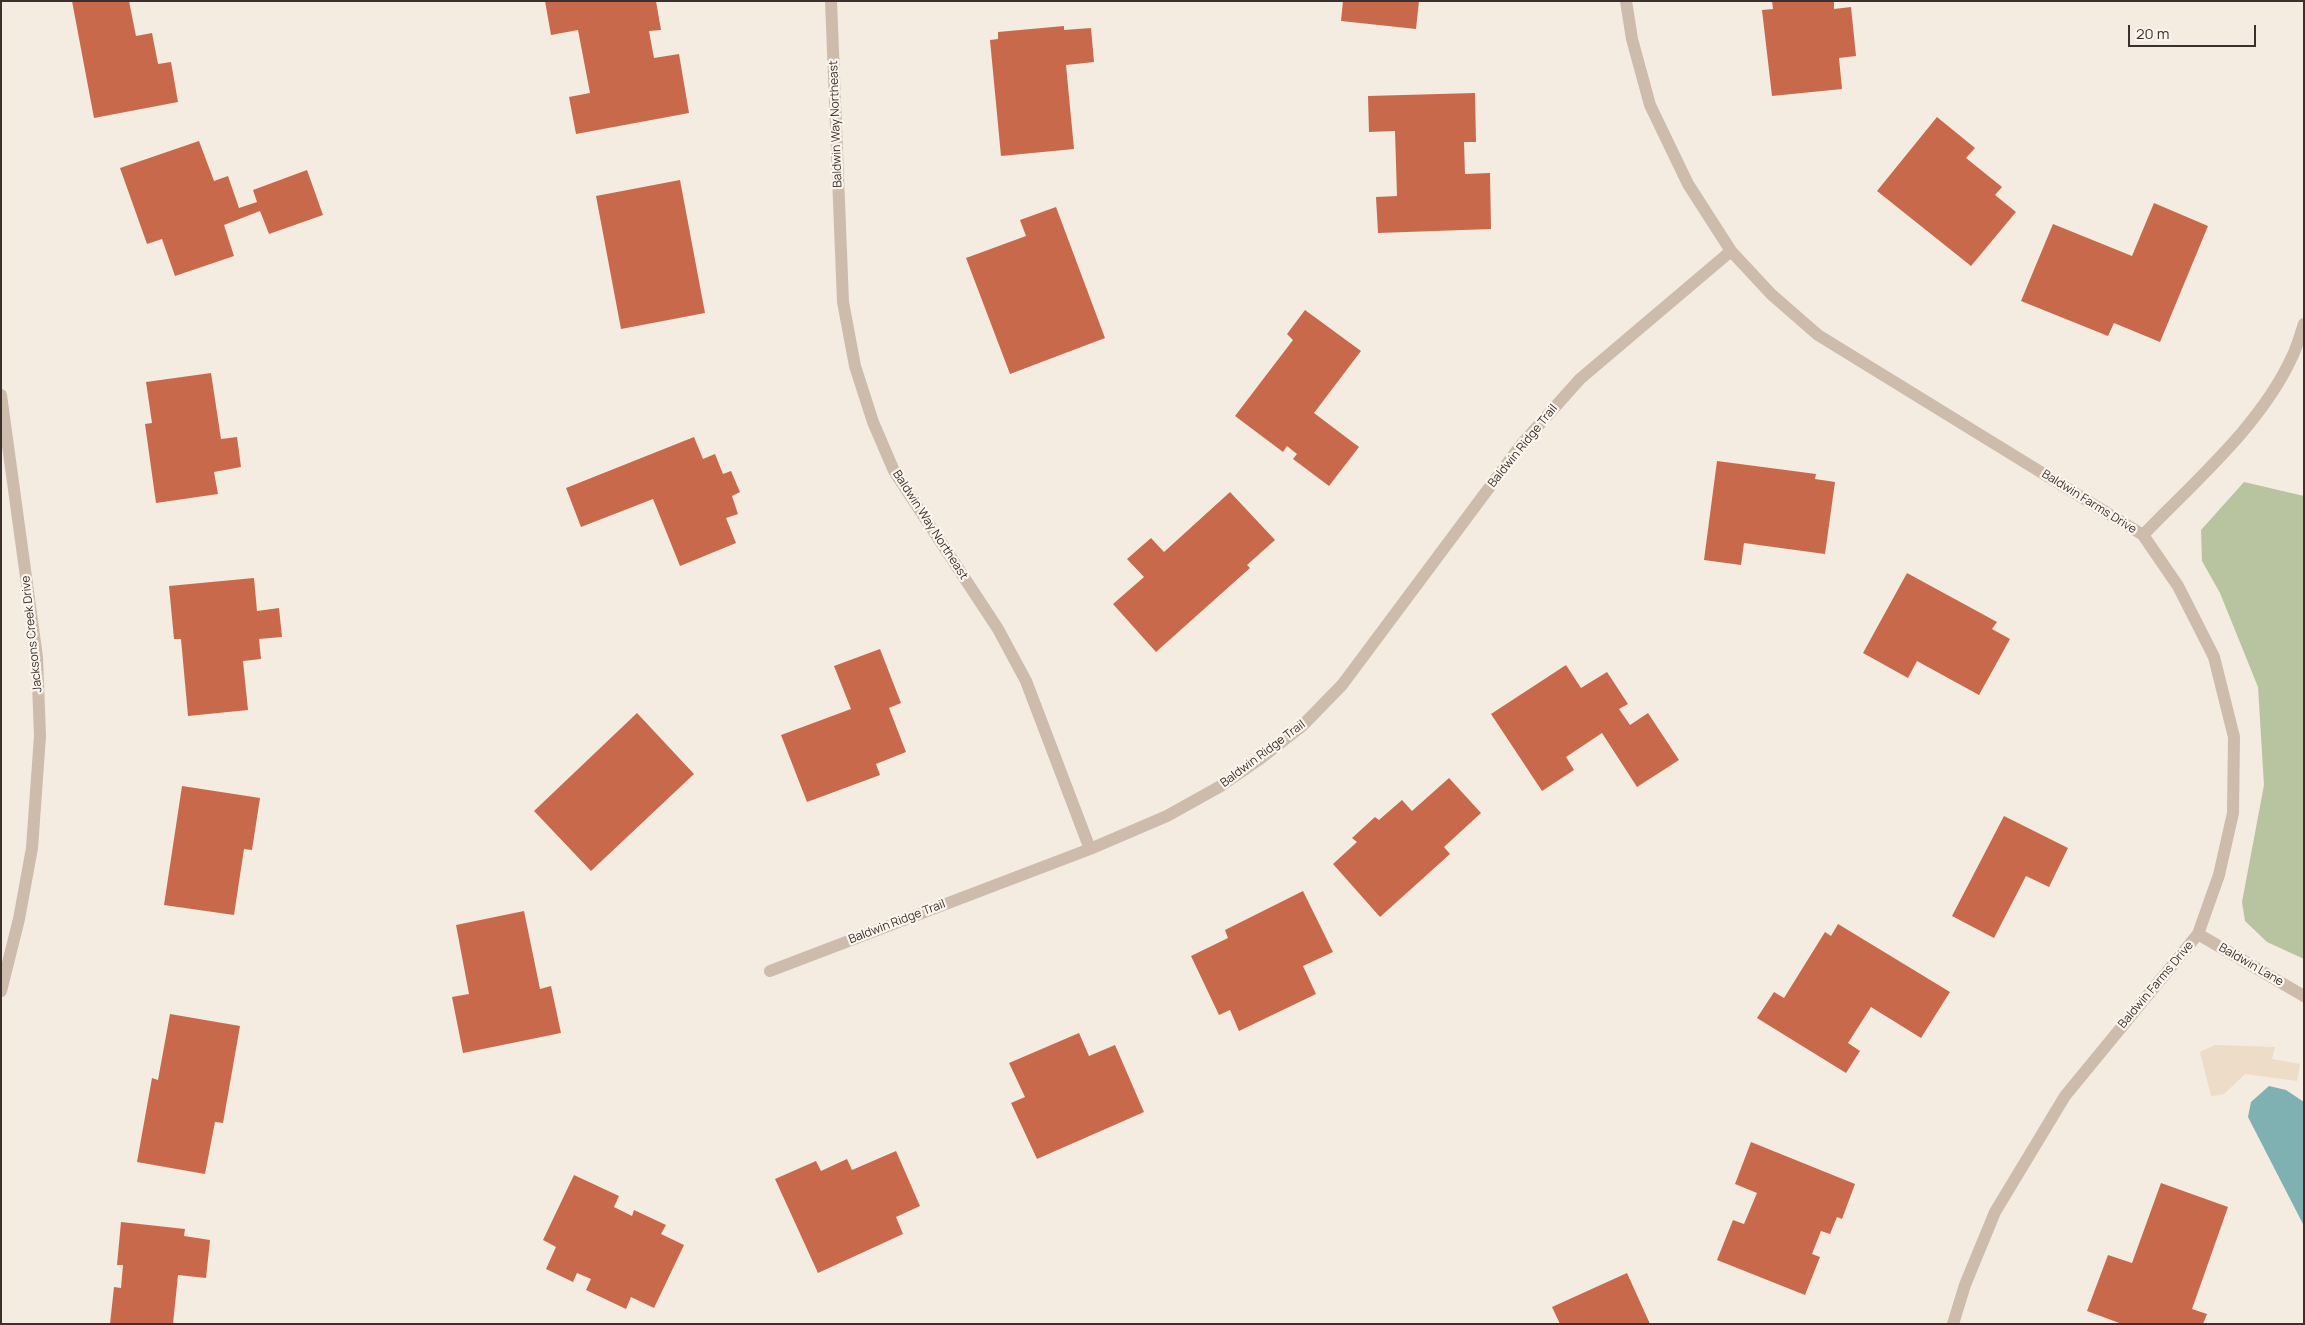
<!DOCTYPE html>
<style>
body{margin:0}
#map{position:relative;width:2305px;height:1325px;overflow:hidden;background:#f4ebe1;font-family:Manrope,sans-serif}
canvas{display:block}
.frame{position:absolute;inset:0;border:2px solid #3b302b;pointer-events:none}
.scale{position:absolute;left:2128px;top:25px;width:128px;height:22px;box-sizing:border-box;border:2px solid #3b302b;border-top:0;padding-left:6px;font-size:15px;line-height:18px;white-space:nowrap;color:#3b302b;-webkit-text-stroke:4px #fbf5ee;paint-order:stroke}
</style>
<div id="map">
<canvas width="2305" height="1325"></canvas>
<div class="frame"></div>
<div class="scale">20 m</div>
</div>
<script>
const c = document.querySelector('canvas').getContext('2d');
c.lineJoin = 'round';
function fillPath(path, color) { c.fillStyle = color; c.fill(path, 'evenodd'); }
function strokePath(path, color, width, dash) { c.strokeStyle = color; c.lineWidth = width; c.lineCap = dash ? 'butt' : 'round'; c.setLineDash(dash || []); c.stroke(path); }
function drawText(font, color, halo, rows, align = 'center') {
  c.font = font + ' Manrope,sans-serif'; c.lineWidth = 4.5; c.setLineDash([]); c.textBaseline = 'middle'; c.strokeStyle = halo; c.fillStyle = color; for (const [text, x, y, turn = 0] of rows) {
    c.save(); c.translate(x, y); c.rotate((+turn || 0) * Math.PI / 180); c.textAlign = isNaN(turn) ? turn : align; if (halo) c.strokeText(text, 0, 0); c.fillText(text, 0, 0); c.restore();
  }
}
const green = new Path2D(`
 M2244 482 2304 496V959L2267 942 2245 921 2242 902 2264 785 2258 687 2220 593 2202 561 2201 530Z`);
const plaza = new Path2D(`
 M2215 1045 2275 1047 2272 1059 2300 1064 2297 1081 2245 1074 2224 1094 2211 1096 2200 1052Z`);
const water = new Path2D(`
 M2269 1086 2286 1090 2304 1102V1226L2248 1117 2251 1102Z`);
const building = new Path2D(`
 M72 1H129L136 36 152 33 158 64 171 62 178 102 94 118Z
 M545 1H656L661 30 649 31 654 58 679 54 689 113 576 134 569 97 590 93 578 30 551 35Z
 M1343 1H1419L1416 29 1341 21Z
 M1772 1H1834V9L1851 7 1856 56 1839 58 1842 89 1772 96 1762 10 1773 9Z
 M1064 26V30L1091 28 1094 62 1066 65 1074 149 1001 156 990 40 998 39V32Z
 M1475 93 1476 142H1464L1465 174 1490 173 1491 229 1378 233 1376 197 1397 196 1395 131 1369 132 1368 96Z
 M1937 117 1975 148 1966 158 2002 187 1995 195 2016 212 1971 266 1877 191Z
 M199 141 214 181 228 176 239 208 257 202 253 190 307 170 323 215 269 234 260 211 224 225 234 256 175 276 162 239 147 244 120 168Z
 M680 180 705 313 621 329 596 196Z
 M2154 203 2208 226 2160 342 2114 323 2108 336 2021 301 2053 224 2132 256Z
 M1056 207 1105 338 1010 374 966 258 1026 236 1020 220Z
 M1305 310 1361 351 1314 413 1359 447 1329 486 1293 459 1297 454 1287 446 1283 452 1235 416 1293 340 1287 334Z
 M211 373 221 439 237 437 241 467 214 472 218 494 156 503 145 424 152 423 146 382Z
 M694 437 703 459 715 454 723 474 731 471 740 492 732 496 738 514 726 518 736 543 680 566 653 499 581 527 566 488Z
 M1717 461 1816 474 1815 479 1835 482 1825 554 1744 543 1741 565 1704 560Z
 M1230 492 1275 540 1247 565 1250 568 1156 652 1113 604 1144 577 1127 559 1151 538 1164 552Z
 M1907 573 1997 622 1992 629 2010 639 1979 695 1917 661 1908 678 1863 653Z
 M254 578 257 611 279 608 282 637 259 639 261 659 243 661 248 710 188 716 181 639H174L169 586Z
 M880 649 901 703 889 708 906 752 876 764 880 775 807 802 781 735 851 709 834 666Z
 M1566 665 1581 688 1607 672 1628 704 1619 709 1630 725 1648 713 1679 760 1637 787 1602 733 1566 757 1574 770 1542 791 1491 714Z
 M637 713 694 774 591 871 534 811Z
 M1449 778 1481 813 1444 847 1450 854 1380 917 1333 864 1357 842 1352 838 1375 817 1379 820 1402 800 1412 811Z
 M182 786 260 798 252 850 244 849 234 915 164 905Z
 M2004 816 2068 848 2049 887 2026 876 1994 938 1952 916Z
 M1303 891 1333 952 1303 966 1316 994 1239 1031 1230 1010 1219 1015 1191 956 1228 938 1225 930Z
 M524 911 540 989 551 986 561 1033 463 1053 452 997 469 994 456 925Z
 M1838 924 1950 992 1921 1038 1871 1007 1848 1043 1860 1051 1846 1073 1757 1018 1774 992 1784 998 1825 932 1831 936Z
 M170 1014 240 1026 223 1123 215 1122 205 1174 137 1162 152 1078 158 1080Z
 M1079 1033 1089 1056 1115 1045 1144 1112 1037 1159 1011 1103 1025 1097 1009 1063Z
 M1751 1142 1855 1184 1842 1219 1837 1217 1830 1234 1821 1231 1812 1254 1820 1257 1805 1295 1717 1260 1733 1220 1744 1224 1757 1193 1735 1184Z
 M896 1151 920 1206 896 1217 903 1234 818 1273 775 1179 816 1161 821 1171 847 1159 852 1170Z
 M574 1175 619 1196 614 1207 632 1216 634 1210 666 1225 661 1234 684 1245 654 1308 631 1297 626 1309 586 1290 591 1279 577 1273 573 1282 546 1269 556 1247 543 1240Z
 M2161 1183 2228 1207 2192 1309 2207 1314 2203 1324H2122L2087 1311 2108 1255 2132 1263Z
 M121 1222 185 1229 184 1236 210 1240 206 1278 178 1275 173 1324H110L114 1287 121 1288 123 1265H117Z
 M1627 1273 1650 1324H1560L1552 1307Z`);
const street = new Path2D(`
 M831 1 843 302 855 366 873 422 894 471 998 629 1026 681 1090 849
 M1626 1 1632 39 1650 105 1688 184 1731 251 1771 294 1818 335 2143 535 2178 586 2214 657 2234 737 2233 813 2219 875 2198 934 2065 1096 1995 1212 1965 1285 1953 1324
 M1 395 37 657 40 736 32 848 19 919 1 991
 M2143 535C2194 482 2261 425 2292 357 2297 347 2300 335 2304 324
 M2198 934 2304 996
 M770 971 1090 849 1167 816 1219 787 1261 758 1302 726 1342 685 1521 445 1580 379 1731 251`);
const streetNames = [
 ["Baldwin Way Northeast",836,124,-92],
 ["Baldwin Ridge Trail",1523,446,-51],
 ["Baldwin Farms Drive",2089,502,32],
 ["Baldwin Way Northeast",930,525,57],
 ["Jacksons Creek Drive",32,634,-96],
 ["Baldwin Ridge Trail",1263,754,-37],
 ["Baldwin Ridge Trail",897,922,-21],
 ["Baldwin Lane",2251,965,30],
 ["Baldwin Farms Drive",2156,985,-50]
];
fillPath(green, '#b8c4a0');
fillPath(plaza, '#ecdcc8');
fillPath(water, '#7fb0b2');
fillPath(building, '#c8694b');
strokePath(street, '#cdbbac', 12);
drawText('12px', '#3b302b', '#fbf5ee', streetNames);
</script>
